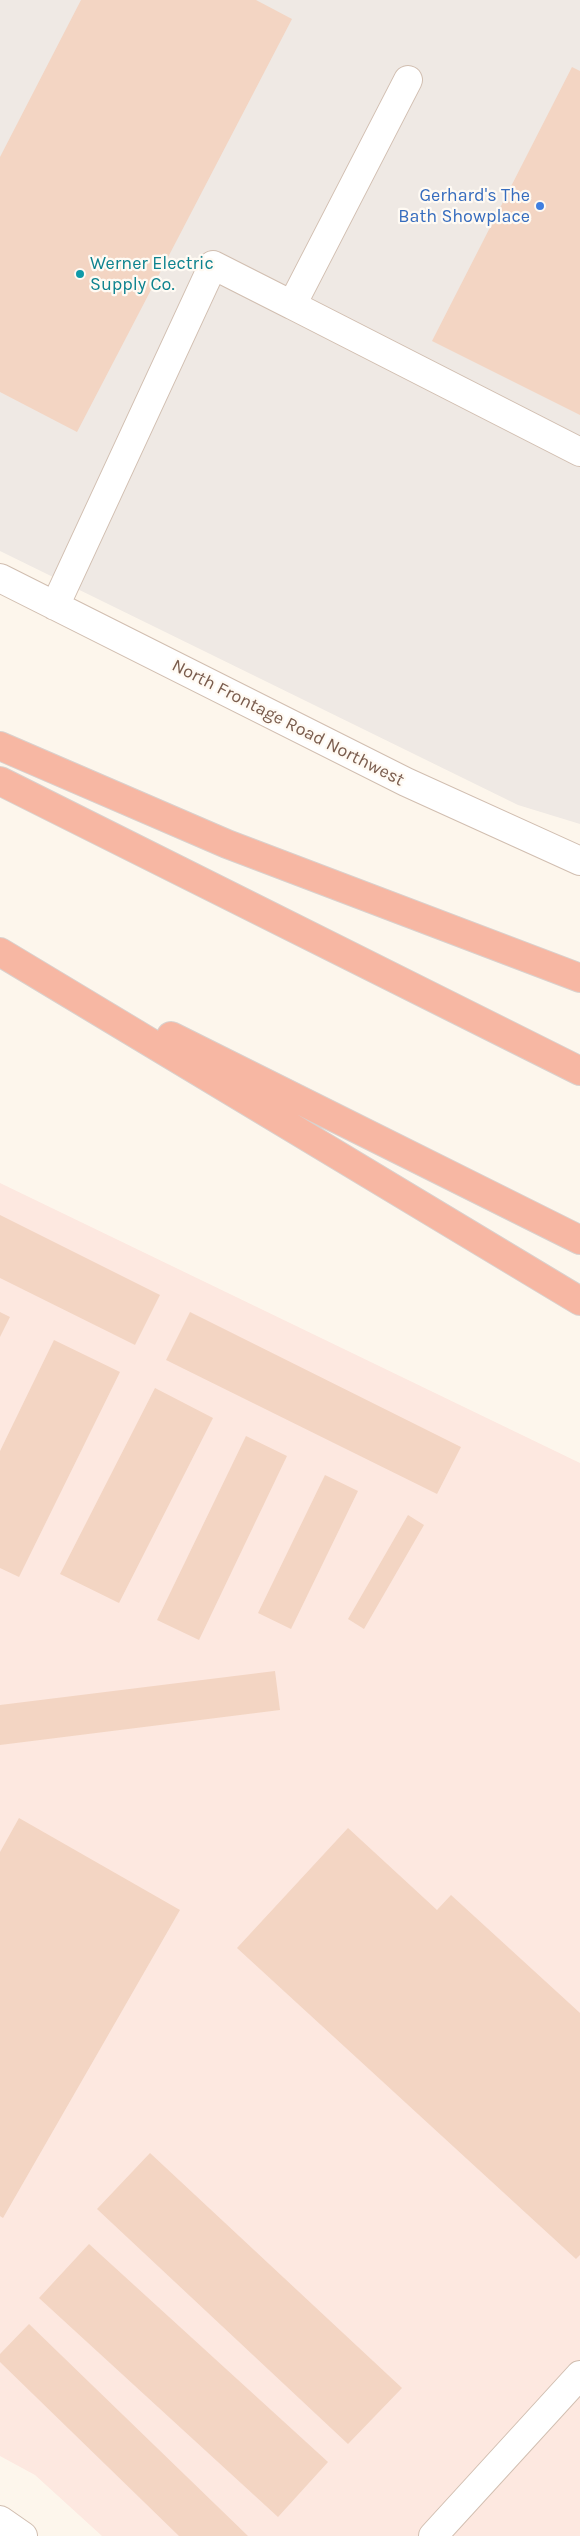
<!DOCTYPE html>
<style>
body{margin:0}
canvas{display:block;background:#fdf6ec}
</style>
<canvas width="580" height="2536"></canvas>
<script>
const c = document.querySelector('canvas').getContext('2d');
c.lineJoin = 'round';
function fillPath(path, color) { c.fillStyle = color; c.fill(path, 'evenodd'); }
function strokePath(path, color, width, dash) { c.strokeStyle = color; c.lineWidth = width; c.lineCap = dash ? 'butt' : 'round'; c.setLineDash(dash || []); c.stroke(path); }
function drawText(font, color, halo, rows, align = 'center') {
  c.font = font + ' Karla,sans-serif'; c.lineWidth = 4.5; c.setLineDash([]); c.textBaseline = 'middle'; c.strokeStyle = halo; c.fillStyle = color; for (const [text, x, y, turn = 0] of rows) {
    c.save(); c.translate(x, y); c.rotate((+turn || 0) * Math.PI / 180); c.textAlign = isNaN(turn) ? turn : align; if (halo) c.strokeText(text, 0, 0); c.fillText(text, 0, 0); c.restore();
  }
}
const commercial = new Path2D(`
 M0 1183 580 1463V2536H102L35 2475 0 2456Z`);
const industrial = new Path2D(`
 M0 0H580V824L518 805 0 551Z`);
const building = new Path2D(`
 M81 0H256L292 19 77 432 0 392V157Z
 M572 67 580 71V415L432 341Z
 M0 1215 160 1295 135 1345 0 1278Z
 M0 1312 10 1317 0 1337Z
 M190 1312 461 1447 437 1494 166 1360Z
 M54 1340 120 1372 19 1577 0 1568V1451Z
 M155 1388 213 1418 119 1603 60 1574Z
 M246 1436 287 1456 199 1640 157 1620Z
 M325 1475 358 1491 291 1629 258 1613Z
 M408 1515 424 1525 364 1629 348 1619Z
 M275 1671 280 1710 0 1745V1705Z
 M19 1818 180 1910 3 2218 0 2216V1852Z
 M348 1828 437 1910 451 1895 580 2013V2255L576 2259 237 1948Z
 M150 2153 402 2388 348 2444 97 2209Z
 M89 2244 328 2462 278 2517 39 2298Z
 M29 2324 248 2536H179L0 2362V2354Z`);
const minor = new Path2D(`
 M408 80 292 305 580 452
 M0 578 406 782 580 861
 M55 606 213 265 292 305
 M0 2520 23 2536
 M433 2536 580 2375`);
const highway = new Path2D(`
 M0 746 227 844 580 978
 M0 781 580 1071
 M0 952 580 1301
 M171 1036 580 1240`);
const markers = [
 [540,206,5,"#3f7fe0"],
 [80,274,5,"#0f9aa8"]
];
const shopNames = [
 ["Gerhard's The",530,196],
 ["Bath Showplace",530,217]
];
const cultureNames = [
 ["Werner Electric",90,264],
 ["Supply Co.",90,285]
];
const streetNames = [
 ["North Frontage Road Northwest",288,723,27]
];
fillPath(commercial, '#fde8e0');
fillPath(industrial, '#efe9e4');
fillPath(building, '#f3d5c3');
strokePath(minor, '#d1beb0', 30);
strokePath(highway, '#dad1cd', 30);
strokePath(minor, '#fff', 28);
strokePath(highway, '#f7b7a3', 28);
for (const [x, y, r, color] of markers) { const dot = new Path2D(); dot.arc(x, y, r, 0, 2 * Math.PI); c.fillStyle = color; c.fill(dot); strokePath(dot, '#fffaf3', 2); }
drawText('18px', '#366cbe', '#fffaf3', shopNames, 'right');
drawText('18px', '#0d838f', '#fffaf3', cultureNames, 'left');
drawText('18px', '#7a5c4d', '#fffaf3', streetNames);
</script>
